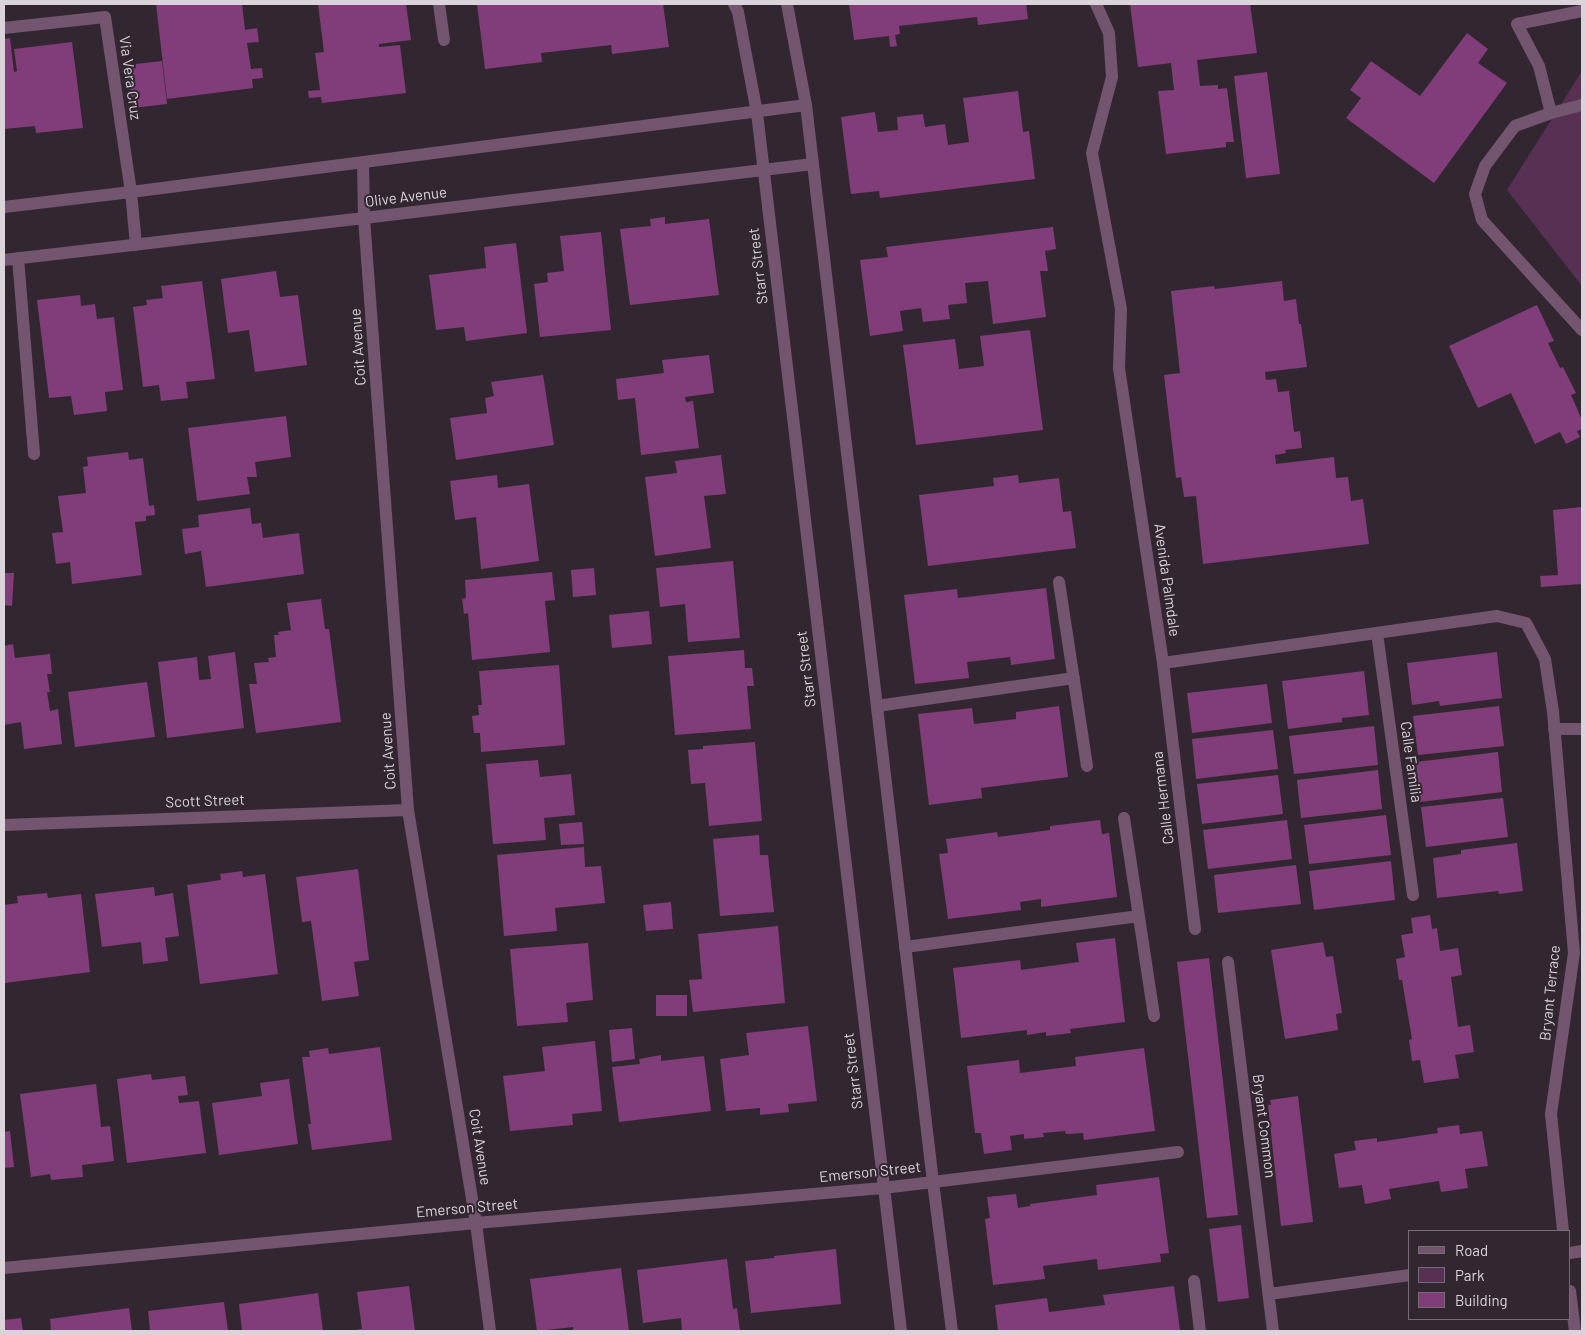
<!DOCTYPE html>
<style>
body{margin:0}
#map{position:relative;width:1586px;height:1335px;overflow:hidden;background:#322731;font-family:Barlow,sans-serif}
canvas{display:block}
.frame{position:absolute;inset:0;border:5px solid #dbd3da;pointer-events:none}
.legend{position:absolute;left:1408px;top:1230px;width:162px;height:90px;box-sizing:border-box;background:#322731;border:1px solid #766c75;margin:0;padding:6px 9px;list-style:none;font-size:15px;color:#dbd3da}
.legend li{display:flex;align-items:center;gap:10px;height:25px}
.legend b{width:25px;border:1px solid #766c75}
</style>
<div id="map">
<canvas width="1586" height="1335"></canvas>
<div class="frame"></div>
<ul class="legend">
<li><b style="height:6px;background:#73556f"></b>Road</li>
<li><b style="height:14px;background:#583053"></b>Park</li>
<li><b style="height:14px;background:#813d7a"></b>Building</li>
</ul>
</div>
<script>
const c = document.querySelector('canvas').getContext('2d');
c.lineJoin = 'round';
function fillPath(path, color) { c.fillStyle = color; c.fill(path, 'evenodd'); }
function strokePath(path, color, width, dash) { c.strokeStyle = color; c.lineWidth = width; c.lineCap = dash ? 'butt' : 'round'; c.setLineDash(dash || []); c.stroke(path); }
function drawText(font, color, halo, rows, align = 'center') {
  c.font = font + ' Barlow,sans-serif'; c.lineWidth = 4; c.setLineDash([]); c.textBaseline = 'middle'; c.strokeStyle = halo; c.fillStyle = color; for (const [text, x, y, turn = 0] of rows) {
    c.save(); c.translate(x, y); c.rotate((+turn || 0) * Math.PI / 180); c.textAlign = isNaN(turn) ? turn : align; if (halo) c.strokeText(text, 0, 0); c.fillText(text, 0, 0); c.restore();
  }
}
const green = new Path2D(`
 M1582 71V286L1507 190Z`);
const building = new Path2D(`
 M156 4H242L245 30 257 28 259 42 247 43 251 69 262 68 263 78 252 79 253 88 167 99Z
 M318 4H406L411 40 379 44V47L400 45 406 93 322 103 321 97 309 98 308 91 320 90 315 53 324 52Z
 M477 4H663L669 47 612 54 611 45 541 53 542 62 485 69Z
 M849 4H1026L1028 19 978 25 977 17 899 26 900 34 895 35 897 46 890 47 889 36 854 40Z
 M1130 4H1250L1257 53 1197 60 1200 86 1218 85V89L1227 88 1234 142H1226V147L1166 154 1158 91 1174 90 1171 63 1138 67Z
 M1467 33 1488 49 1478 63 1507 83 1434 183 1346 118 1361 98 1350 90 1371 61 1420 96Z
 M10 38 14 72 17 71 14 49 72 42 83 128 36 133 35 126 4 129V39Z
 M162 61 167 104 133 108 127 65Z
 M1267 72 1280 174 1246 178 1234 76Z
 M1018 91 1023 132 1029 131 1035 179 880 198 879 191 851 194 841 117 875 112 878 132 898 130 897 117 923 114 925 127 945 124 948 145 969 142 963 98Z
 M665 217V224L709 219 719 295 630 305 620 229 651 226 650 219Z
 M1053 227 1056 249 1045 251 1048 271H1040L1046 317 993 324 988 281 965 283 967 303 948 305 950 319 923 322 921 308 900 311 903 331 870 336 860 260 888 257 886 247Z
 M601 232 611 330 540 337 534 284 548 282 547 273 564 271 560 236Z
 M516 243 527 333 466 341 464 327 436 330 429 275 486 268 484 247Z
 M276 271 280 297 298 295 307 365 255 372 249 330 228 333 221 279Z
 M202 281 215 379 186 382 188 398 161 401 159 385 143 387 133 307 147 305 146 300 163 298 161 286Z
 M1282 281 1284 301 1296 299 1299 324H1301L1307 367 1265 372 1266 380 1276 379 1278 392 1289 391 1294 432 1300 431 1302 448 1285 450 1286 453 1275 455 1276 464 1334 457 1336 478 1348 477 1351 501 1363 499 1369 544 1203 564 1196 496 1184 497 1181 477 1176 478 1164 375 1180 373 1171 291 1214 286 1215 289Z
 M80 295 81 306 95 304 97 319 114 317 123 390 105 392 107 411 74 415 71 396 49 398 37 300Z
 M1537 305 1554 341 1548 343 1560 368 1563 367 1576 393 1571 395 1582 420V429L1577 431 1580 437 1566 444 1560 432 1535 444 1511 393 1478 408 1449 346Z
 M1030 330 1043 430 916 445 903 345 955 339 959 369 984 366 980 336Z
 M709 355 714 393 685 397 686 402 693 401 699 448 641 455 635 398 618 400 616 379 664 373 662 360Z
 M543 375 554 445 456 460 450 418 487 413 485 398 494 396 491 382Z
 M286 416 291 457 255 462 257 477H247L250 494 197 501 188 428Z
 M128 452 129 460 143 458 149 506 154 505 155 515 146 516V521L135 522 142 575 72 584 70 562 56 564 52 533 63 532 58 496 86 493 83 467 88 466 87 457Z
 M721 455 726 494 704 496 711 548 655 556 645 477 677 473 675 461Z
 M497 475 498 488 529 484 539 561 481 569 476 517 455 520 450 481Z
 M1018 475 1019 483 1059 478 1063 512 1071 511 1076 548 928 566 919 495 994 486 993 478Z
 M1582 507V584L1541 587 1540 576 1558 575 1553 510Z
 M250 508 252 524 261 523 263 538 299 533 304 574 206 587 201 551 185 554 182 529 199 527 198 515Z
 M733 561 740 638 688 642 685 604 660 607 656 568Z
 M594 568 596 595 573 597 571 570Z
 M552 572 555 600 545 601 550 652 472 660 468 613 464 614 462 599 466 598 465 580Z
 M4 573H14L12 606 4 605Z
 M1046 588 1055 659 1011 665 1010 657 967 662 969 678 915 684 904 595 957 589 958 598Z
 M321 599 325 629H329L341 722 256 733 249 684H257L254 663 269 662 268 658 276 657 274 635H279L278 632 291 630 287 603Z
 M649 611 652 644 612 648 609 615Z
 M13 644 15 658 50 654 52 674H47L50 692H47L50 711 58 709 62 744 24 749 21 722 4 725V646Z
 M744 650 745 668H752L754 686H747L751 729 675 735 668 656Z
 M235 652 244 728 167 738 158 662 197 657 199 680 211 679 208 656Z
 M1497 652 1502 698 1440 706 1439 701 1412 705 1407 663Z
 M559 665 565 745 481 752 480 733H474L472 716 479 715 478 705H482L479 671Z
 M1364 671 1369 715 1342 718V722L1288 729 1282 681Z
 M147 682 155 737 75 747 68 692Z
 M1267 684 1272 723 1192 733 1187 693Z
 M1059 706 1068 777 981 788 982 798 929 805 918 714 972 708 974 724 1016 719V712Z
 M1499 706 1504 746 1418 755 1413 716Z
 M1374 726 1378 765 1294 774 1289 736Z
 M1273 730 1278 769 1196 779 1192 739Z
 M755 742 762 821 709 826 705 783 691 784 688 750 703 749V746Z
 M1498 752 1502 792 1420 802 1416 762Z
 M538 760 540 777 571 774 575 815 544 818 546 840 493 844 486 764Z
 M1378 770 1382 809 1301 818 1297 780Z
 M1278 775 1283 814 1202 824 1197 784Z
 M1503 798 1508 837 1426 847 1421 807Z
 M1386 815 1391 855 1309 864 1304 825Z
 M1100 820 1102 834 1109 833 1117 897 1041 907V899L1020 902 1021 910 948 919 939 854 948 853 946 839 997 832 998 837 1050 830V826Z
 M1287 820 1292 859 1208 869 1203 830Z
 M582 822 584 844 561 845 559 824Z
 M759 835 760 855H768L774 912 720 916 713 839Z
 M1517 843 1523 891 1499 894 1498 891 1437 898 1433 858 1461 854V850Z
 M584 847 585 867 601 866 605 903 555 908 557 931 504 936 497 855Z
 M1391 861 1395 900 1314 910 1309 871Z
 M1296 865 1301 904 1218 913 1214 875Z
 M358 869 369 960 354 962 359 996 322 1001 311 921 302 922 296 877Z
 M242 871 243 877 265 874 278 974 200 984 187 885 221 880 220 874Z
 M154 887 155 896 173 893 179 936 165 938 168 961 143 964 141 942 102 947 95 894Z
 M47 893 48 898 81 894 90 972 5 983 4 970V905L18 903 17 896Z
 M671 902 673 929 646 931 643 905Z
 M1430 915 1432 929 1437 928 1440 951 1458 948 1462 975 1451 977 1458 1027 1470 1025 1474 1052 1455 1055 1459 1078 1424 1083 1420 1060 1412 1061 1409 1040 1412 1039 1402 980H1399L1396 959 1405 957 1401 935 1413 933 1411 918Z
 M778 926 785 1003 693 1012 689 980 702 979 698 934Z
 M1115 938 1125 1022 1070 1029 1071 1033 1046 1036V1032L1027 1035V1030L961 1038 953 968 1020 960 1021 970 1079 962 1076 943Z
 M1323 942 1326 957 1333 956 1342 1013 1336 1014 1338 1030 1285 1039 1271 950Z
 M588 943 593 1000 566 1003 568 1022 517 1026 510 949Z
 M1209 958 1238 1215 1207 1218 1177 962Z
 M656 995H687V1016H656Z
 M808 1026 817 1101 788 1104 789 1112 760 1115V1108L726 1111 720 1059 749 1055 746 1033Z
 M632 1028 635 1059 612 1062 609 1030Z
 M595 1041 602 1111 572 1114 573 1125 510 1131 503 1076 545 1071 542 1047Z
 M380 1047 392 1140 312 1150 308 1124H311L302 1057H310L309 1051 328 1048 329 1054Z
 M1144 1048 1155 1131 1084 1140 1083 1133 1066 1134 1065 1131 1043 1133 1044 1137 1024 1139V1134L1010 1136 1012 1150 984 1154 981 1133H975L967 1066 1019 1060 1020 1073 1076 1066 1075 1057Z
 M661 1055V1061L704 1056 711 1111 619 1122 612 1067 640 1064 639 1059Z
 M151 1074 152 1080 185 1076 188 1095 178 1096 179 1103 199 1101 206 1153 127 1163 117 1079Z
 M289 1079 298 1144 219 1155 212 1103 262 1096 260 1083Z
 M96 1084 101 1127 110 1126 114 1161 82 1165 83 1177 51 1180 50 1174 31 1177 20 1094Z
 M1298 1096 1313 1222 1281 1226 1268 1105H1271L1270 1100Z
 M1459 1125 1460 1134 1482 1131 1488 1166 1465 1169 1468 1188 1441 1192 1439 1181 1389 1189 1391 1199 1365 1204 1362 1185 1339 1188 1334 1154 1356 1150 1354 1141 1377 1138V1142L1438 1133 1437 1128Z
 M10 1131 14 1167 4 1168V1132Z
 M1159 1177 1169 1253 1160 1254 1161 1262 1098 1270 1097 1259 1043 1266 1045 1279 993 1285 985 1219 990 1218 987 1197 1016 1194 1018 1208 1030 1206V1204L1097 1195 1096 1185Z
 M1241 1225 1249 1298 1218 1302 1209 1229Z
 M836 1249 841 1304 751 1313 745 1261 774 1258V1256Z
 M727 1259 733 1309 737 1308 740 1331H682L681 1318 643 1323 637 1270Z
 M621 1268 629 1331H573V1327L537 1331 530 1279Z
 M409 1286 415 1331H355V1330L362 1329 357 1292Z
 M1174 1286 1180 1331H998L995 1305 1047 1298 1049 1312 1105 1305 1103 1295Z
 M318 1293 323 1331H242L239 1304Z
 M224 1302 228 1331H150L148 1311Z
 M129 1308 132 1331H51L50 1319Z
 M21 1318 23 1331H4V1320Z`);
const service = new Path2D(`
 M1582 105 1551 113 1515 126 1485 166 1475 194 1482 220 1582 330
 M1551 113 1539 66 1517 24 1582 11
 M1059 582 1087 766
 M877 706 1074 678
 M1124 818 1154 1016
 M905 947 1139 916
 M933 1182 1178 1152
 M1194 1281 1200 1331`);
const minor = new Path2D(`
 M439 4 444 40
 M734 4 738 12 757 113 901 1331
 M787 4 806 105 933 1182 952 1331
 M1096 4 1109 33 1112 77 1092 153 1121 309 1119 368 1163 663 1195 929
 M4 28 105 17 131 192 136 245
 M363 162 364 218 408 810 476 1223 490 1331
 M4 207 131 192 806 105
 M18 258 34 454
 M4 260 364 218 813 164
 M1377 633 1413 895
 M1163 663 1497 616 1526 623 1545 659 1553 712 1574 953 1551 1114 1563 1231
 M1554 729H1582
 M4 825 408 810
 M1228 962 1273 1331
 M1570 1253 1582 1251
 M4 1268 476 1223 883 1188 933 1182
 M1570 1291 1575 1331
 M1269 1294 1410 1275`);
const streetNames = [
 ["Via Vera Cruz",130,78,82],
 ["Olive Avenue",406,197,-7],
 ["Starr Street",758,266,-97],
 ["Coit Avenue",358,347,-94],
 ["Avenida Palmdale",1167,580,82],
 ["Starr Street",806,669,-97],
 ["Coit Avenue",388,751,-94],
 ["Calle Familia",1411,762,82],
 ["Calle Hermana",1163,798,-97],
 ["Scott Street",205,801,-2],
 ["Bryant Terrace",1550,993,-84],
 ["Starr Street",853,1071,-97],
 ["Bryant Common",1264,1126,83],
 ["Coit Avenue",480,1147,81],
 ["Emerson Street",870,1172,-6],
 ["Emerson Street",467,1208,-5]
];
fillPath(green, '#583053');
fillPath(building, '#813d7a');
strokePath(service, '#73556f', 12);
strokePath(minor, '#73556f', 12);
drawText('15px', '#dbd3da', '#322731', streetNames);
</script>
